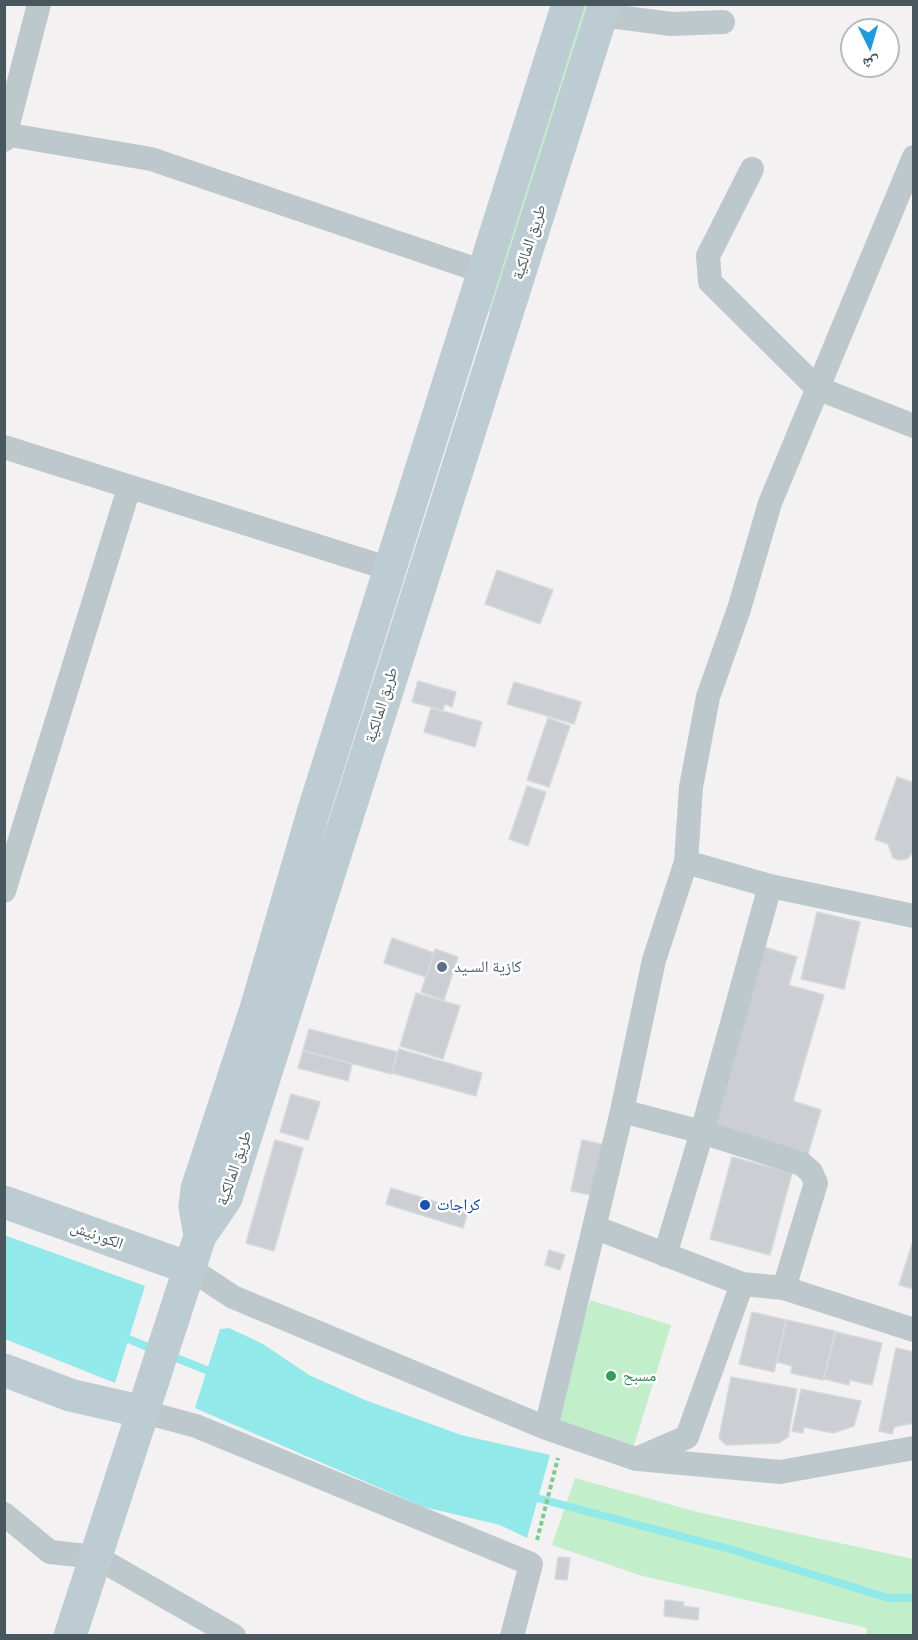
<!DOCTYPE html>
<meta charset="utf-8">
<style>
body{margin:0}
#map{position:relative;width:918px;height:1640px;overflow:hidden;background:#f3f1f1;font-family:Ubuntu,"Noto Naskh Arabic",sans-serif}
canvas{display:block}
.frame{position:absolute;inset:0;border:6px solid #49585e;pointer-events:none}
.north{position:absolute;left:840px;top:18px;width:60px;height:60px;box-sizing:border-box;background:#fff;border:2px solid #b6bcbf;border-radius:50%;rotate:175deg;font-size:16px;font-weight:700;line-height:24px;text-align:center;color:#49585e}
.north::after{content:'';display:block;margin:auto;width:21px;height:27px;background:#209ade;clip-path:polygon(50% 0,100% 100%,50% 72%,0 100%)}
</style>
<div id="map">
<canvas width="918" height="1640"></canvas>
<div class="frame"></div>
<div class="north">ش</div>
</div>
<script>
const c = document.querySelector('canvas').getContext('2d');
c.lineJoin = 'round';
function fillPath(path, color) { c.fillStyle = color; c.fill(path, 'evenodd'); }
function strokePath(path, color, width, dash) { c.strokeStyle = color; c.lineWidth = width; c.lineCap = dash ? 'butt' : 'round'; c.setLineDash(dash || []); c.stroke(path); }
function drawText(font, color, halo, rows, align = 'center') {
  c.font = font + ' Ubuntu,"Noto Naskh Arabic",sans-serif'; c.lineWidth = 5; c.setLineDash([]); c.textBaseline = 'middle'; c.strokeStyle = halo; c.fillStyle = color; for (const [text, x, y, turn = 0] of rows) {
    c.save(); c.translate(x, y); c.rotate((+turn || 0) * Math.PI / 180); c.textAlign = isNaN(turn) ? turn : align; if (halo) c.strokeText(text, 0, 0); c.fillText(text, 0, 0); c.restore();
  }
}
const green = new Path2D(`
 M582 5H591L494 313 485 310Z
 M590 1300 671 1325 632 1452 550 1427Z
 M575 1478 697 1512 913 1559V1635H866L867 1628 639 1575 552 1545Z`);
const water = new Path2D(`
 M4 1235 145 1286 115 1383 5 1339Z
 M229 1328 263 1344 309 1375 365 1400 461 1435 550 1455 527 1538 500 1525 424 1507 195 1408 220 1329Z`);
const stream = new Path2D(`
 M119 1335 157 1351
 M169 1355 216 1374
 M529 1496 733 1550 888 1598H914`);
const building = new Path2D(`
 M497 570 553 590 540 624 485 604Z
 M418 681 456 692 452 707 445 704 443 710 412 702Z
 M514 682 581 702 574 724 507 704Z
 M431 708 482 722 475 747 424 732Z
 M548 718 570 726 549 787 527 780Z
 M897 777 914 783V851L907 859 899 860 893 858 888 844 875 839Z
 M527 786 546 792 528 846 509 839Z
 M817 912 860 922 844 989 801 979Z
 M392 938 434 953 426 977 384 963Z
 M761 946 797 957 789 985 824 995 793 1101 821 1110 808 1154 708 1124Z
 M435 949 458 957 444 1000 421 992Z
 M416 993 460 1006 443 1059 400 1046Z
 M309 1029 397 1052 391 1074 303 1050Z
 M399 1049 482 1073 476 1096 392 1073Z
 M303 1051 352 1064 348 1081 298 1068Z
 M291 1094 320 1102 308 1140 280 1132Z
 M275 1140 303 1148 274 1251 246 1243Z
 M582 1140 606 1145 595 1196 571 1191Z
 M732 1157 792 1173 770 1255 710 1239Z
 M391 1188 468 1212 463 1228 386 1204Z
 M914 1238V1289L899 1285Z
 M549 1250 565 1255 560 1270 545 1265Z
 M752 1312 786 1320 774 1372 739 1364Z
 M787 1320 835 1331 823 1380 791 1373 792 1366 777 1362Z
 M836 1332 882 1343 872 1385 850 1380 849 1385 824 1379Z
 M896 1348 914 1352V1423L894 1427 892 1434 879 1431Z
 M731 1377 797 1389 788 1437 779 1443 726 1445 719 1438Z
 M801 1389 861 1401 854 1426 833 1433 804 1427 803 1433 792 1431Z
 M558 1557 570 1558 567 1580 555 1579Z
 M665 1600 684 1602 683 1606 699 1608 698 1620 664 1616Z`);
const path = new Path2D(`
 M537 1540 558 1458`);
const street = new Path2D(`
 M602 15 671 24 723 22
 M4 134 151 159 484 272
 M4 140 39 4
 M752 169 708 256 710 282 817 388 914 426
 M4 447 390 569
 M686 862 770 886 914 916
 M4 891 129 488
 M594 1227 742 1284 784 1288 816 1183 811 1172 802 1164 702 1132 622 1111
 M665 1255 702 1132 770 886
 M189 1268 233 1297 546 1428 622 1111 654 960 686 862 691 787 708 697 739 609 770 503 914 157
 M784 1288 914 1330
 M144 1412 196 1426 531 1564 512 1636
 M546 1428 636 1459 687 1437 742 1284
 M638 1459 780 1472 914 1448
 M4 1514 50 1552 96 1557 234 1636`);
const secondary = new Path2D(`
 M4 1202 189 1268
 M200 1236 195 1207 197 1189 256 1009 313 813 568 4
 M4 1370 70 1395 144 1412
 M70 1636 200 1236 226 1198 605 4`);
const markers = [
 [442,967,6,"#5c6f8a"],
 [425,1205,6,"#1a4fb4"],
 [611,1376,6,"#2e9e5b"]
];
const streetNames = [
 ["طريق المالكية",529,242,-72],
 ["طريق المالكية",381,705,-73],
 ["طريق المالكية",234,1168,-71],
 ["الكورنيش",97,1235,20]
];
const serviceNames = [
 ["كازية السـيد",454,967]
];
const transitNames = [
 ["كراجات",437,1205]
];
const leisureNames = [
 ["مسبح",623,1376]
];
fillPath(green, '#c2eeca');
fillPath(water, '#91e9ea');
strokePath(stream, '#91e9ea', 8);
fillPath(building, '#cbcfd3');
strokePath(building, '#d5d9dc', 1.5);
strokePath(path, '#7bcb93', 4, [4.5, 3]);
strokePath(street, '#bdc8cd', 24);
strokePath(secondary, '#bdcbd2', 33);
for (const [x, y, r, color] of markers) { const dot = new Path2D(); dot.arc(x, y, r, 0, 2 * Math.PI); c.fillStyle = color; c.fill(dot); strokePath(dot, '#fff', 2); }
drawText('16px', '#49585e', '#fff', streetNames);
drawText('16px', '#4e5e75', '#fff', serviceNames, 'left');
drawText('16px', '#164399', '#fff', transitNames, 'left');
drawText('16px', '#27864d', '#fff', leisureNames, 'left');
</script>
